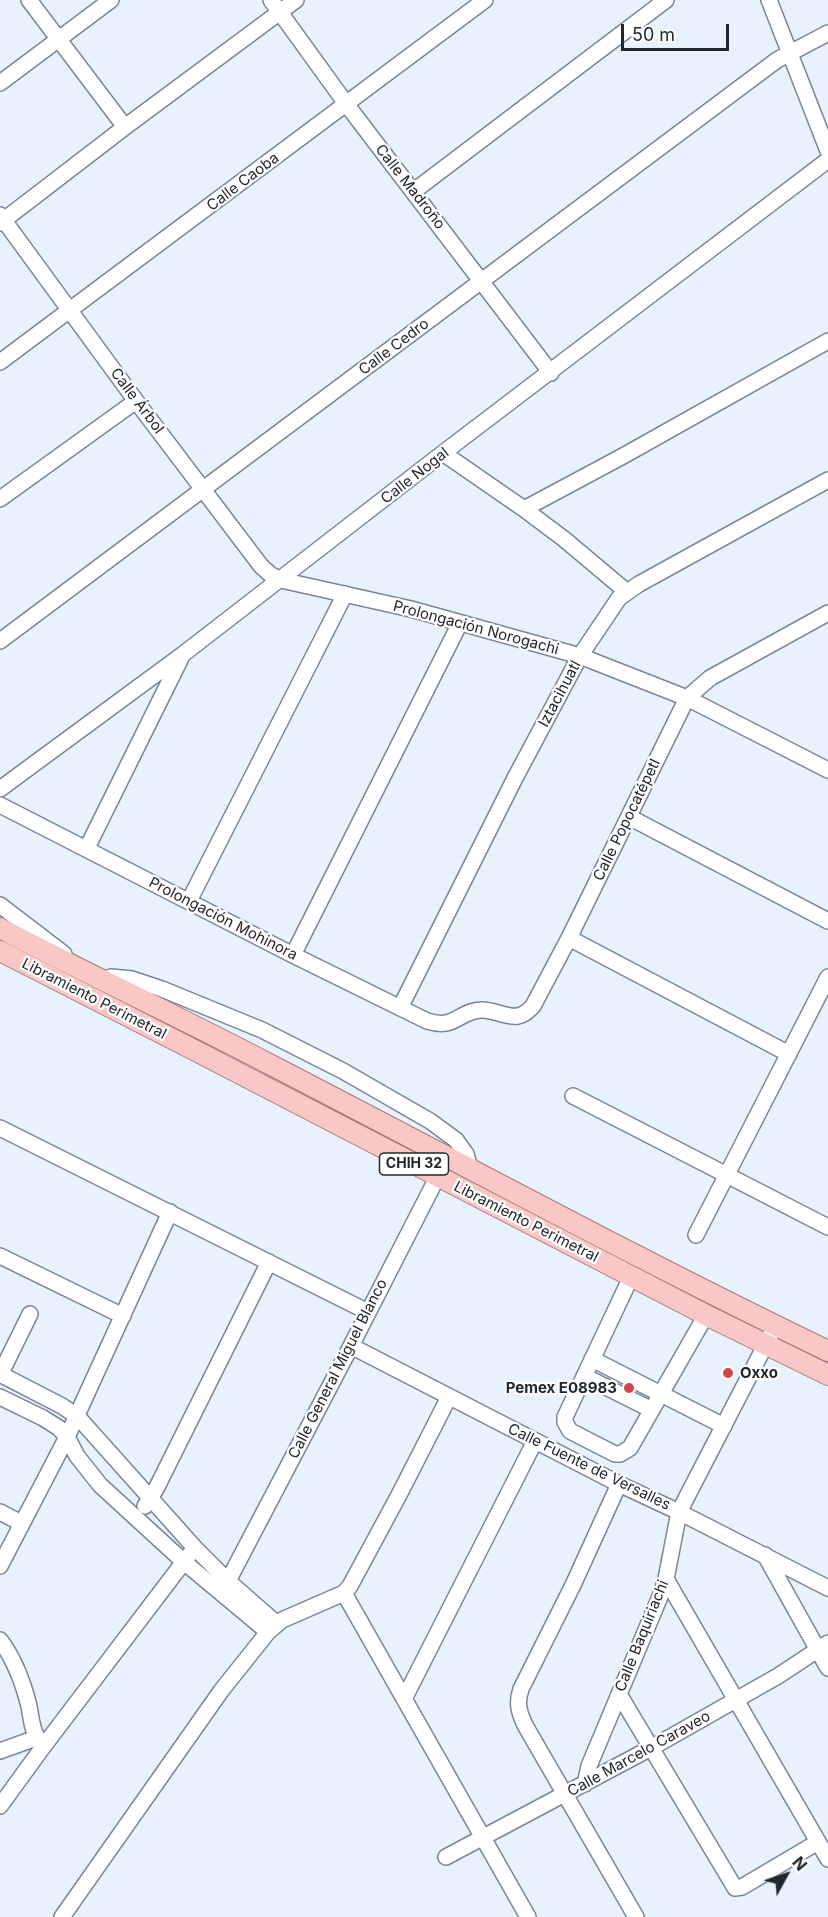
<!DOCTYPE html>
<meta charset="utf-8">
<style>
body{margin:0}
#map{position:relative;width:828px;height:1917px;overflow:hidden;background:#e8f2fd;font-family:Inter,sans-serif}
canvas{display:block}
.north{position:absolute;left:756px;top:1845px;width:60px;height:60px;-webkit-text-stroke:4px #fefefe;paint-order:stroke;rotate:50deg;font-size:16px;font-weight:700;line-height:24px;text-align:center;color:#22272e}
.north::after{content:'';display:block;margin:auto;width:21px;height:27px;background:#22272e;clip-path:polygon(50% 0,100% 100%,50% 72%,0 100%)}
.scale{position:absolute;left:621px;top:24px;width:108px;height:27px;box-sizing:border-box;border:3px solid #22272e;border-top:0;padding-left:8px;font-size:18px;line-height:21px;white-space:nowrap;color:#22272e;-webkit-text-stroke:4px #fefefe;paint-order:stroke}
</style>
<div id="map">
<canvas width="828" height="1917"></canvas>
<div class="north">N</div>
<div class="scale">50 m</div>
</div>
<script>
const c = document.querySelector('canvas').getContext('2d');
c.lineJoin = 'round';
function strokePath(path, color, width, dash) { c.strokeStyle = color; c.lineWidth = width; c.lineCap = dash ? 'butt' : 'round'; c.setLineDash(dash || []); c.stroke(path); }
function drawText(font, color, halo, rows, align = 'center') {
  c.font = font + ' Inter,sans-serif'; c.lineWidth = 4.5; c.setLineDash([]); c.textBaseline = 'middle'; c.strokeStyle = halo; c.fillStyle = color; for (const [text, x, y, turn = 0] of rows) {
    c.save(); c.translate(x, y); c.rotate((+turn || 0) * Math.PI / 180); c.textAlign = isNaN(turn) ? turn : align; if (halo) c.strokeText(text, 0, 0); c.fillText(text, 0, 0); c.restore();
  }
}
const minor = new Path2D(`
 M29 0 125 127
 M271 0 347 105 551 373
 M769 0 828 151
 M0 83 111 0
 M414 191 666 0
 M0 215 136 401 261 566 271 575 281 580 411 609 580 656 687 698 828 770
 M0 223 125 127 296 0
 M0 362 485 0
 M443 453 524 509 564 539 627 592
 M0 499 136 401
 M524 509 623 456 828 341
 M0 641 777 60 828 33
 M0 789 182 655 443 453 828 160
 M0 805 293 955 427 1021C456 1030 458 1011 481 1010 493 1009 506 1018 518 1016 525 1015 529 1010 533 1006L569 938 687 698 710 678 828 613
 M629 817 828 921
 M87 848 181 658
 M189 901 345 594
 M0 905 64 954
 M569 938 789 1054
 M293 955 460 623
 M101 980 111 977 132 979 162 989 262 1030 343 1071 430 1121 456 1140 466 1154 470 1168
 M400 1008 515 778 580 656 619 598 639 584 828 480
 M573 1096 828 1227
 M0 1128 368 1312
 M696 1235 828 977
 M0 1256 123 1316
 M631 1277 565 1417V1422L570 1431 615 1454H620L630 1448 706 1315
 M351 1346 619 1484 679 1512 828 1588
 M592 1359 724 1426
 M0 1374 62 1406 77 1416 195 1548 228 1581 277 1624
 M0 1375 30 1314
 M584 1376 652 1410
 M0 1397 43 1418 59 1428 67 1437 77 1456 100 1485 184 1562 268 1632
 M619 1484 573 1585 521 1689C516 1703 519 1713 526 1727L636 1917
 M145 1506 156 1489 269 1262
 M0 1512 21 1523
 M765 1555 828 1668
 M0 1566 67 1437 170 1212
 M666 1579 828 1859
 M228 1581 351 1346 442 1168
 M344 1593 528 1917
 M0 1640C15 1660 23 1682 29 1706 32 1723 32 1732 43 1747
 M619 1694 735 1888 742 1887 818 1842
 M404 1699 535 1441
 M0 1751 36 1738
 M585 1784 589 1766 659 1599 666 1579 679 1512 770 1336
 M0 1806 43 1747 189 1555
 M446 1857 651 1748 778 1676 828 1643
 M62 1917 221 1691 268 1632 282 1620 344 1593 350 1586 400 1493 449 1397`);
const major = new Path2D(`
 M0 928C91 976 184 1019 275 1067 459 1162 641 1261 828 1351
 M0 951 198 1052 706 1315 828 1375`);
const markers = [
 [728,1373,6,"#d3444a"],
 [629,1388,6,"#d3444a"]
];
const shields = [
 [414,1164,69]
];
const shieldNames = [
 ["CHIH 32",414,1164]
];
const streetNames = [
 ["Calle Caoba",243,182,-37],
 ["Calle Madroño",410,187,52],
 ["Calle Cedro",394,347,-37],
 ["Calle Árbol",137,401,53],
 ["Calle Nogal",415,476,-38],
 ["Prolongación Norogachi",476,628,15],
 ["Iztacihuatl",560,694,-62],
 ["Calle Popocatépetl",627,820,-64],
 ["Prolongación Mohinora",223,919,27],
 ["Libramiento Perimetral",94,999,27],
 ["Libramiento Perimetral",526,1222,27],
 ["Calle General Miguel Blanco",338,1369,-63],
 ["Calle Fuente de Versalles",589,1467,26],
 ["Calle Baquiriachi",642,1636,-68],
 ["Calle Marcelo Caraveo",639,1754,-29]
];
const poiNames = [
 ["Oxxo",740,1373],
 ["Pemex E08983",617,1388,"right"]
];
strokePath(minor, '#788697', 18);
strokePath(major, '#ab7878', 22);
strokePath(minor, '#fff', 15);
strokePath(major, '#f9c8c6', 20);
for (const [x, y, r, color] of markers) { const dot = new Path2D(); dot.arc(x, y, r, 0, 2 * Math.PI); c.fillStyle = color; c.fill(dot); strokePath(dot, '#fefefe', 2); }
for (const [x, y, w] of shields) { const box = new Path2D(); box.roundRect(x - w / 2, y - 11, w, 22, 4.5); c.fillStyle = '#fefefe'; c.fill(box); strokePath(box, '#22272e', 1.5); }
drawText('bold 14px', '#22272e', null, shieldNames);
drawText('15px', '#22272e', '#fefefe', streetNames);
drawText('bold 15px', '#22272e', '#fefefe', poiNames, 'left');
</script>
